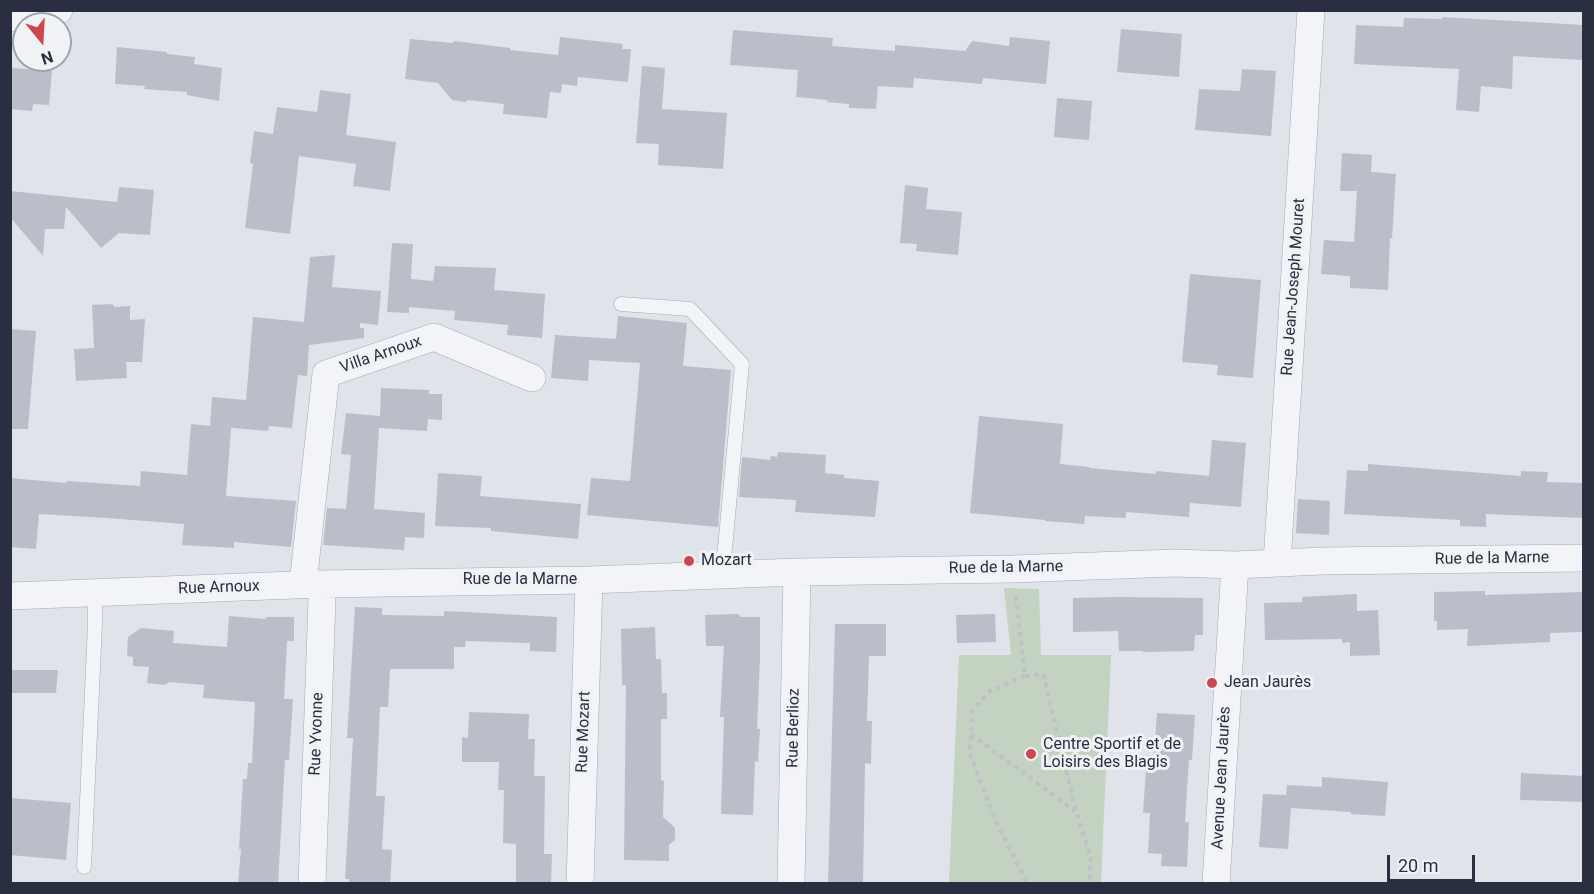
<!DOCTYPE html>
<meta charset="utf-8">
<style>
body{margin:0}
#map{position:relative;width:1594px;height:894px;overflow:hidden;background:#e0e3e9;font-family:Roboto,sans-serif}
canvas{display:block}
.frame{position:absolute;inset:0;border:12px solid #292f40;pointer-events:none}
.north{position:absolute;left:12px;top:12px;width:60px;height:60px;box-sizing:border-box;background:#f0f2f6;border:2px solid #a0a4ad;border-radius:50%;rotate:162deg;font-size:16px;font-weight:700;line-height:24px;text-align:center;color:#292f40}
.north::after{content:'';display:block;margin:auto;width:21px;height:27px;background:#cb4850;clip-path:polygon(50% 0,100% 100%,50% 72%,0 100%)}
.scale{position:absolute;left:1387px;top:855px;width:88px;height:27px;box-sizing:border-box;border:3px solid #292f40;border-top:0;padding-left:8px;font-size:18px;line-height:21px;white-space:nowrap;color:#292f40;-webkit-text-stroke:4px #f0f2f6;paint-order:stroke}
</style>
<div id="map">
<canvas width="1594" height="894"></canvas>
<div class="frame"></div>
<div class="north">N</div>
<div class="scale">20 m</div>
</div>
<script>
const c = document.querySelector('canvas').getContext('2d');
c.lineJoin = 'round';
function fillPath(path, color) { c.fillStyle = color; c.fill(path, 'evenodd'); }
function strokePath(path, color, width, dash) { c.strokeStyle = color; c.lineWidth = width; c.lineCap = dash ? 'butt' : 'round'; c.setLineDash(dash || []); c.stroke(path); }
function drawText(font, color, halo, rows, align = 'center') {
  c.font = font + ' Roboto,sans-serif'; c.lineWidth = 6; c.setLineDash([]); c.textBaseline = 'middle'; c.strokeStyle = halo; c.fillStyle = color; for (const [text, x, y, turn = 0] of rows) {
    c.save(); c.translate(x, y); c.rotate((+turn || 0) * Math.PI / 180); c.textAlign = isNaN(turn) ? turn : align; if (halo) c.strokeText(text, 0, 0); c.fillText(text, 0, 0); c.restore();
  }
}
const green = new Path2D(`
 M1004 588 1039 589 1041 655H1111L1101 883H949L959 655H1011Z`);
const building = new Path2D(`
 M1442 17 1584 25V60L1513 56 1512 89 1481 86 1479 112 1456 110 1459 69 1354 64 1356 25 1403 27 1404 18 1442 19Z
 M1121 29 1182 34 1179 77 1117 72Z
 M733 30 833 38 832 46 895 51V45L965 51 972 41 1009 46 1010 37 1050 41 1046 84 983 78 982 84 914 78 913 88 878 86 876 109 849 108V104L827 102 828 100 796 97 798 70 730 65Z
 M560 37 623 44 622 49H631L628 82 578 77 577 86 562 84 561 93 550 92 547 118 503 114 504 104 468 100 465 102 452 100 438 83 405 79 410 39 453 43 454 41 510 48V50L558 55Z
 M117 47 167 52V54L195 57 194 64 222 68 219 101 187 95V92L144 89 145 86 115 84Z
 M642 66 665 68 662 109 727 113 723 169 658 165 659 144 636 143Z
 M12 68 52 71 49 105 33 104 32 111 10 109Z
 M1242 69 1276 71 1271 136 1195 130 1199 89 1240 91Z
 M320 90 351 94 346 135 396 142 390 191 353 186 356 164 299 156 290 234 245 228 253 164 250 163 254 131 273 134 277 107 317 112Z
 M1057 98 1092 101 1089 140 1054 137Z
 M1342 153 1372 155 1371 172 1396 174 1392 238H1390L1388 290 1350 288V276L1321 274 1324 240 1354 242 1357 191H1340Z
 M905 185 928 188 926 209 962 212 958 255 916 251 917 244 900 243Z
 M119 187 154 190 150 235 119 233 101 248 66 207 64 229H45L43 256 10 217V191L117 202Z
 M392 243 413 244 411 279 433 281 435 266 496 268 494 290 545 294 542 338 507 335 508 325 454 320 455 311 409 307V313L387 312Z
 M335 255 332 287 381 291 378 325 360 323V328H364V338L309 345 307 376 298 375 292 428 269 426 268 431 210 426 212 397 246 400 253 317 304 322 310 257Z
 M1190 274 1261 280 1253 378 1217 375 1218 365 1182 362Z
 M112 304 115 307 130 306V320L145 319 142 362H126L127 378 76 381 74 349 94 348 92 305Z
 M618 316 687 323 683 366 731 370 718 527 587 515 591 478 630 481 640 363 589 360 588 381 551 378 555 335 616 339Z
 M10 329 36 331 28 429H10Z
 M381 388 429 390V394H442V420L428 419 427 431 379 428 374 509 425 513 424 538 405 537 404 550 323 545 327 508 346 509 351 455 341 454 346 413 380 416Z
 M979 416 1063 424 1060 464 1089 467V468L1156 474V471L1209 476 1212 440 1246 443 1241 507 1190 503 1189 517 1126 512V518L1085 516 1084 524 1045 521V520L970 513Z
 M191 424 231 428 226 496 296 501 291 547 234 542V548L182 545 184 524 107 518 39 514 36 549 10 547V478L66 483 67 481 140 486 141 471 187 475Z
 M778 452 826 455 825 473 844 475V478L879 481 875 517 795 512 796 500 739 497 742 457 770 460 771 456 777 457Z
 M1368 464 1521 476V471L1548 472 1547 482 1584 483V518L1486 514V527L1460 526V520L1344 514 1347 470 1368 471Z
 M438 473 482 476 480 496 581 504 578 539 491 531V528L435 526Z
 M1298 499 1330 501 1329 535 1296 533Z
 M1485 591V595L1584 592V632L1550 633V642L1467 646 1468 629 1437 630V621H1434V592Z
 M1357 594V611L1378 610 1380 655 1350 656V642L1342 643V639L1265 640 1264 603 1302 602V597Z
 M1117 597 1203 598V635H1195L1194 651 1143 652V651H1119L1118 631 1073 632V598Z
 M355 607 382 608V615L444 616V611L466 612 557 617 556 652 530 651V643L466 641 465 647H454V669H390L388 707H380L376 796H385L382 849 392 850 390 884H349V879H345L353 738H347Z
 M738 614 741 617H760V658L757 729H760L758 762 755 761 753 815 721 814 724 717H720L724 646H706L705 615Z
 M995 614 996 642 957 643 956 615Z
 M229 616 266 619V617H294V641H287L284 699H293L289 760H285L278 884H238L241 849H239L243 779H247L248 763H252L255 702 203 698 204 685 169 682 165 685 147 683 149 667 133 666V657L127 656 128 637 141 628 174 631 173 643 227 647Z
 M835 624H886V656H869L867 721H872L871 764 865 763 863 884H828Z
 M655 627 656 659H661L662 693H667V719H661V780L664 781 663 817 675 828V840L669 845V861L624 860 626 685H622L621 629Z
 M10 670H58L56 693H10Z
 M469 712 529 714 528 739H535L534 776H545L544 854H552L551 884H516V844L503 843 504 790H498L499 762H462V737L468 738Z
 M1157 713 1195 715 1192 760H1189L1185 822H1189L1187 867 1161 866 1162 854 1148 853 1150 813H1143L1147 755H1154Z
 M1521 773 1584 776V802L1520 800Z
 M1322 777 1388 782 1385 816 1351 814V812L1291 808 1288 849 1259 847 1263 794 1286 795 1287 785 1322 787Z
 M10 798 71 803 66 860 10 855Z`);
const path = new Path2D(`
 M1016 596 1025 676 1043 674 1076 811 1091 858 1089 884
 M1025 676 990 691 972 711 970 754 995 819 1028 884
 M971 734 1075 811`);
const service = new Path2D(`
 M621 304 690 309 742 364 725 548 720 575
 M84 867 95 624V592`);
const minor = new Path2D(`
 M10 18 59 10
 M1277 563 1311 10
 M303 584 326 374 434 337 532 378
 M10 596 320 584 589 580 797 572 1013 569 1174 563 1235 565 1322 561 1584 558
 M312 884 322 599 320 584
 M580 884 589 580
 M791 884 797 572
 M1216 884 1235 565`);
const markers = [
 [689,561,6,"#cb4850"],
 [1212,683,6,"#cb4850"],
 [1031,754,6,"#cb4850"]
];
const streetNames = [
 ["Rue Jean-Joseph Mouret",1294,287,-86],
 ["Villa Arnoux",381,355,-19],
 ["Rue de la Marne",1492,559,-1],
 ["Rue de la Marne",1006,568,-1],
 ["Rue de la Marne",520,580],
 ["Rue Arnoux",219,588,-2],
 ["Rue Berlioz",794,728,-89],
 ["Rue Mozart",584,732,-88],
 ["Rue Yvonne",317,734,-88],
 ["Avenue Jean Jaurès",1222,778,-87]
];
const poiNames = [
 ["Mozart",701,561],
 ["Jean Jaurès",1224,683],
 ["Centre Sportif et de",1043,745],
 ["Loisirs des Blagis",1043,763]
];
fillPath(green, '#c4d2c1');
fillPath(building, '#babec8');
strokePath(service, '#a5a9b3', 15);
strokePath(minor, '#a5a9b3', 28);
strokePath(path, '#bec1c7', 4, [4.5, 4.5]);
strokePath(service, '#f3f4f7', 14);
strokePath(minor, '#f3f4f7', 27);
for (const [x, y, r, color] of markers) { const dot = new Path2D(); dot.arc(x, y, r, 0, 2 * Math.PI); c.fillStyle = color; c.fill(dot); strokePath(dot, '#f0f2f6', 2); }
drawText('16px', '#292f40', '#f0f2f6', streetNames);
drawText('16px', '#292f40', '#f0f2f6', poiNames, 'left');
</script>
